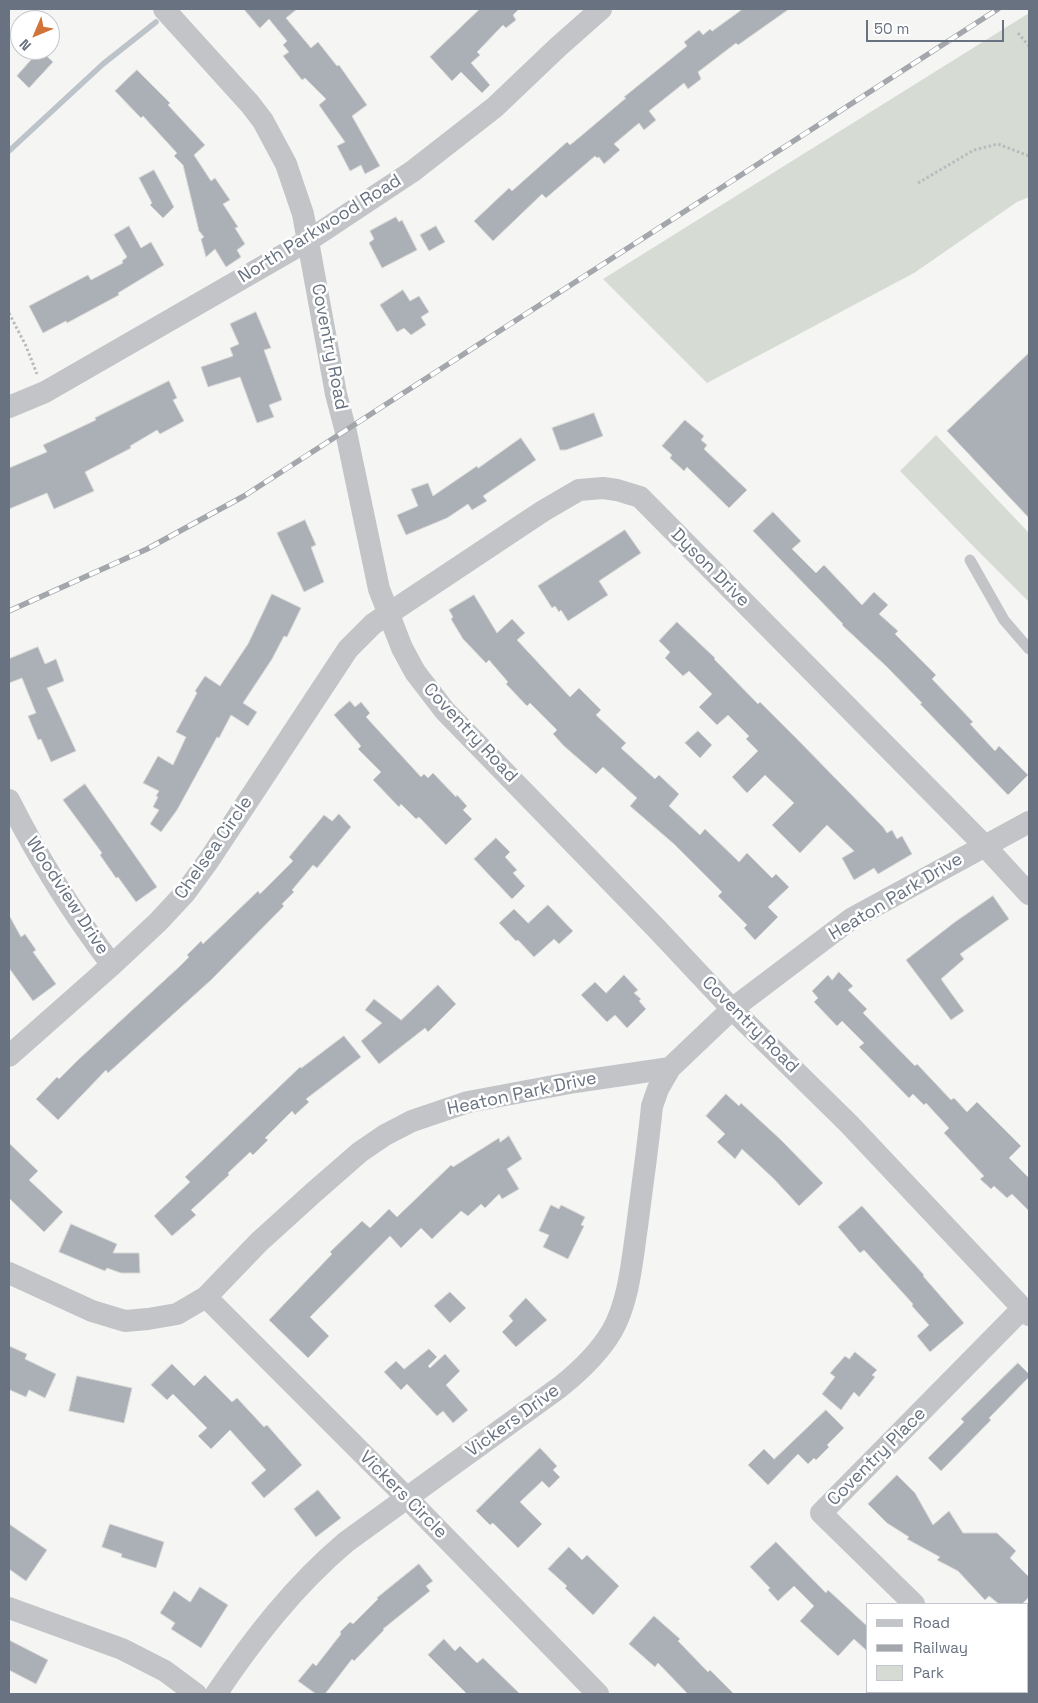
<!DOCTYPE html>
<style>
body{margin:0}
#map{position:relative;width:1038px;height:1703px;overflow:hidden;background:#f5f6f3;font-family:"Space Grotesk",sans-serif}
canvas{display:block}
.frame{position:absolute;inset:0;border:10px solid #687281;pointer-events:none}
.legend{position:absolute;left:866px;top:1603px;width:162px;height:90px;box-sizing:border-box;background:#fff;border:1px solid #c3c7cd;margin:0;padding:6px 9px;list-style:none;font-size:15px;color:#687281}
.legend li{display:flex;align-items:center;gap:10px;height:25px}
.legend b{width:25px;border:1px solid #c3c7cd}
.north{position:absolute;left:10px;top:10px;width:50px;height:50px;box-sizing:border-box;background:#fff;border:1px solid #c3c7cd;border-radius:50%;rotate:225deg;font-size:14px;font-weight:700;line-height:20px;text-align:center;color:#687281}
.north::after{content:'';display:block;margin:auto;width:18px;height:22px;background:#d27337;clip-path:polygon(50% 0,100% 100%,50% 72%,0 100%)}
.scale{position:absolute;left:866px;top:20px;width:138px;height:22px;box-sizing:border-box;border:2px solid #687281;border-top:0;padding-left:6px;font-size:15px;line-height:18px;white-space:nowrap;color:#687281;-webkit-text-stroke:4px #fff;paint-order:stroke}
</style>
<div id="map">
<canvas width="1038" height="1703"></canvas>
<div class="frame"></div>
<ul class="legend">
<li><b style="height:6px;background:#c2c4c8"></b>Road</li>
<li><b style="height:6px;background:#a3a7ac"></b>Railway</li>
<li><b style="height:14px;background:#d6dcd4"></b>Park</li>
</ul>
<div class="north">N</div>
<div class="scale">50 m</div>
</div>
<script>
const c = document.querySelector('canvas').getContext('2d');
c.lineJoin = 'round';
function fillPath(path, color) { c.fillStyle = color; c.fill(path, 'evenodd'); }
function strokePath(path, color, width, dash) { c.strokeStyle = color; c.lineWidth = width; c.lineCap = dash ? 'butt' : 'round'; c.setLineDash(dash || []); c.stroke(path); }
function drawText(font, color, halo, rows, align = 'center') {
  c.font = font + ' "Space Grotesk",sans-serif'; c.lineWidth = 5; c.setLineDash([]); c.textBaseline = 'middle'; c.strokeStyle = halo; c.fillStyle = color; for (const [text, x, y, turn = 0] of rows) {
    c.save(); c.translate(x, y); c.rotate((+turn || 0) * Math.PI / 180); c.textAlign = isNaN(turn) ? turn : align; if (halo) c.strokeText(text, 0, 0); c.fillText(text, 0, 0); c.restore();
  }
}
const green = new Path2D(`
 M1029 13V197L1017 202 914 273 707 383 603 279Z
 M936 435 1029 533V602L977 550 900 471Z`);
const stream = new Path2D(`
 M9 151 103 64 156 22`);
const building = new Path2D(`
 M244 9H297L286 18 311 48 318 42 337 66 339 65 367 105 352 116 380 166 365 174 361 165 350 171 337 146 345 142 319 105 326 99 305 78 302 80 283 56 289 52 283 45 287 41 269 19 260 28Z
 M480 9H519L513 15 516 20 506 28 503 25 477 52 480 55 471 63 490 85 482 93 461 72 452 81 430 57Z
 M743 9H789L738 45 736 43 698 72 701 79 688 89 684 83 649 111 656 120 644 130 639 123 614 144 620 150 604 164 599 157 597 158 595 156 546 198 542 194 493 241 474 221 509 188 512 191 567 142 570 145 581 136 626 98 624 97 687 46 684 42 699 30 703 35 710 29 712 31Z
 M40 50 53 62 29 88 17 76Z
 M137 70 170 103 168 105 205 145 194 155 211 181 215 178 230 200 223 204 238 227 235 228 245 244 237 250 241 257 226 267 215 249 206 257 201 239 204 237 199 231 183 165 174 156 177 153 143 116 141 118 115 91Z
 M154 170 174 207 163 218 150 205 152 203 139 178Z
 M396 217 399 222 402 220 417 250 382 268 369 243 374 239 370 231Z
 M129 226 141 248 151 242 164 265 118 293 119 295 67 323 66 321 43 333 29 306 88 275 91 280 123 263 122 261 127 257 114 235Z
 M436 226 445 242 429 251 420 235Z
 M403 290 410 301 419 296 429 312 421 317 426 325 411 335 404 328 397 332 380 305Z
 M256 312 271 348 264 350 282 400 269 405 274 417 257 423 240 377 208 387 201 367 233 356 230 348 239 344 230 324Z
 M1029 353V518L947 431Z
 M169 381 177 398 173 400 184 421 160 434 157 430 130 446 131 448 85 472 94 491 54 509 47 493 9 509V468L47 452 43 445 96 420 95 418Z
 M594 413 603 436 566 450H560L552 428Z
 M685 420 704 436 701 440 707 445 704 449 747 490 729 508 687 467 684 471 670 458 672 455 662 446Z
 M521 438 536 460 483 496 487 501 472 510 468 504 447 518 406 535 397 515 418 506 411 489 428 483 433 496 477 466 478 468Z
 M773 512 801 541 792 549 816 573 824 565 862 605 874 592 888 605 879 614 898 631 895 634 936 675 932 679 973 722 970 724 995 751 999 746 1028 775 1008 795 920 704 922 703 886 666 842 625 843 624 753 531Z
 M305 520 316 545 311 547 324 582 304 592 277 533Z
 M625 530 641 553 599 581 608 595 568 621 561 610 559 612 555 606 552 608 538 586Z
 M272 594 301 608 287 637 284 636 272 659 243 703 257 712 248 726 231 715 219 738 217 737 177 810 161 832 150 824 159 810 153 807 158 797 156 796 159 791 143 783 158 756 173 765 186 737 176 732 197 693 195 691 205 676 220 686 248 644Z
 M474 595 497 633 512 619 525 633 517 640 570 697 579 688 601 710 596 715 626 743 621 748 655 779 659 775 679 794 669 806 700 835 705 829 739 862 747 853 772 878 776 874 789 887 768 907 778 917 755 940 744 928 747 925 718 896 722 892 674 844 630 806 637 798 603 767 596 774 564 746 553 734 557 730 530 703 527 706 506 684 508 682 489 660 486 663 463 639 451 619 453 617 449 610Z
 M677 622 715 658 714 659 758 704 760 702 795 737 883 827 887 833 892 830 897 839 902 836 912 854 878 874 874 868 854 880 842 858 854 851 827 825 800 853 772 825 794 803 765 775 747 793 732 777 758 751 746 739 749 736 728 715 717 725 699 707 712 694 689 671 683 676 665 658 670 652 659 641Z
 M38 647 45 664 56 659 64 681 47 688 76 751 51 762 41 739 38 740 28 716 36 713 22 678 9 683V659Z
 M350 701 355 707 361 702 370 713 366 717 421 777 424 774 428 778 433 773 456 797 457 795 467 806 463 810 472 819 446 845 419 817 416 819 401 804 399 807 373 780 381 772 358 749 361 746 334 715Z
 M698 731 712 745 700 758 685 743Z
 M85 784 157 887 136 902 118 877 116 878 100 855 102 853 63 800Z
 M339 814 351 827 317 868 313 865 292 890 294 892 282 904 284 906 211 980 108 1073 106 1070 58 1120 36 1099 57 1077 59 1079 78 1060 179 967 189 957 187 955 201 941 203 944 258 891 260 894 293 861 289 857 324 815 332 821Z
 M496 838 510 852 505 857 517 870 513 873 525 886 512 899 474 859Z
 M993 896 1009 919 960 954 964 959 941 979 964 1011 951 1020 906 960 955 922Z
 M548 905 573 931 559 944 554 939 534 957 518 940 516 941 499 923 514 909 528 923Z
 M9 915 21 937 25 934 36 950 33 952 56 984 33 1001 9 968Z
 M839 972 853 986 848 990 867 1009 863 1013 915 1066 917 1064 951 1100 954 1098 967 1112 977 1102 1021 1146 1009 1158 1029 1178V1211L1012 1194 1007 1198 994 1186 991 1189 980 1179 984 1176 944 1133 949 1128 926 1103 924 1105 913 1094 909 1098 859 1047 864 1043 842 1021 837 1026 814 1002 818 998 812 991 828 975 832 980Z
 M624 975 638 990 634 993 641 999 639 1001 646 1009 627 1028 615 1015 607 1022 581 995 595 982 606 993Z
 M438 985 456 1004 428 1032 425 1028 379 1064 361 1041 382 1023 365 1010 374 999 401 1020Z
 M344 1036 361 1057 306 1099 309 1102 295 1115 292 1111 265 1138 268 1140 253 1155 250 1152 228 1173 229 1175 191 1210 196 1215 172 1236 154 1216 190 1182 185 1177 300 1067 301 1068Z
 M726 1094 739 1106 741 1103 781 1140 823 1183 799 1206 774 1179 742 1149 735 1159 717 1142 725 1134 706 1116Z
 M509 1136 522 1159 507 1169 519 1189 502 1199 499 1194 485 1208 481 1204 468 1216 461 1211 432 1239 421 1228 401 1248 390 1236 310 1317 329 1336 308 1358 269 1320 332 1254 330 1252 362 1221 370 1228 389 1209 397 1217 451 1165 453 1167 499 1138 500 1142Z
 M9 1143 38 1171 29 1180 63 1212 44 1232 9 1198Z
 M551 1205 559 1209 561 1205 585 1217 581 1225 584 1226 568 1259 543 1247 549 1235 539 1231Z
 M862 1206 924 1275 923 1276 964 1323 930 1352 917 1336 929 1325 912 1306 913 1304 864 1250 860 1253 838 1227Z
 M71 1224 117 1244 113 1253H139L140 1273H121L107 1268 105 1271 59 1252Z
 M450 1292 466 1308 450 1323 434 1306Z
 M526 1298 547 1320 516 1347 502 1332 513 1321 509 1316Z
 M9 1346 27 1354 25 1359 56 1374 45 1398 29 1390 26 1397 10 1390 9 1392Z
 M429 1349 437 1357 428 1366 430 1368 445 1354 460 1371 446 1385 468 1410 453 1423 443 1411 437 1416 407 1384 401 1390 384 1372 396 1361 404 1369Z
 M855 1352 877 1370 872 1375 875 1377 859 1397 854 1392 841 1410 822 1394 835 1377 830 1373 845 1356 849 1359Z
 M1018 1363 1029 1374V1377L989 1418 991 1420 941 1471 928 1458 964 1422 961 1419Z
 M172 1364 194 1386 205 1375 232 1402 237 1398 264 1427 267 1425 302 1465 264 1498 251 1483 266 1470 230 1430 211 1449 198 1436 207 1428 173 1394 167 1400 151 1385Z
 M77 1376 132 1388 124 1423 69 1411Z
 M826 1410 844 1428 827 1445 829 1447 816 1460 814 1458 808 1464 798 1454 768 1485 748 1465 764 1449 774 1459Z
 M540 1448 557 1466 553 1470 560 1477 549 1488 542 1481 520 1502 542 1524 518 1548 493 1523 490 1525 476 1511Z
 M897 1475 915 1493 933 1525 949 1511 963 1533H997L1016 1551 1010 1558 1029 1577V1597L1022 1604H999L989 1596 985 1600 958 1571 937 1560 940 1557 907 1539 909 1537 887 1523 868 1504Z
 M318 1490 341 1518 316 1537 294 1509Z
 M9 1524 47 1550 26 1581 9 1569Z
 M110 1524 164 1542 156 1568 121 1557 122 1554 102 1547Z
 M776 1542 826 1593 828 1590 867 1626V1651L854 1639 838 1656 800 1621 814 1606 794 1586 778 1601 768 1590 770 1588 750 1567Z
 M569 1547 582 1560 587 1555 619 1586 593 1615 565 1588 567 1586 548 1569Z
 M419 1564 433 1581 426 1586 430 1591 383 1629 384 1630 354 1661 352 1659 325 1694H316L298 1681 313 1663 316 1666 341 1634 340 1632 350 1622 353 1624 378 1599 377 1598Z
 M200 1587 228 1605 201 1648 171 1629 175 1623 160 1613 174 1591 190 1602Z
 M654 1616 680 1639 678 1641 708 1672 710 1670 734 1694H688L658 1663 655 1667 629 1644Z
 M444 1639 455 1651 460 1646 477 1663 483 1658 520 1694H467L428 1655Z
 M9 1640 48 1660 36 1684 9 1670Z`);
const path = new Path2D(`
 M1018 33 1029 46
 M918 183 974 150 998 144 1029 156
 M9 313 26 346 37 374`);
const lane = new Path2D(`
 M970 560 1004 620 1029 649`);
const street = new Path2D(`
 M164 9 250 104 263 121 286 164 303 214 336 394 346 432 379 589 402 648 415 672 445 711 656 928 732 1009 849 1124 1029 1315
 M9 407 45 392 309 240 413 171 495 107 558 47 601 9
 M9 800C38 858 73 914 112 965
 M9 1056 112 965 158 922 185 893 209 860 348 649 373 624 543 511 579 490 603 488 617 490 640 497 984 845 1029 894
 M9 1273 92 1311 125 1321 148 1319 177 1314 206 1297 259 1242 313 1193 360 1152 385 1135 412 1121 468 1102 575 1082 670 1068 732 1009 851 919 1029 822
 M206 1297 407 1498 598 1694
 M914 1604 821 1513 1023 1308
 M9 1608 122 1649 165 1671 196 1694
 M1001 1692 1004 1694
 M216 1694C253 1639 294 1586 346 1542L560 1387C580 1371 599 1353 612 1331 629 1301 632 1261 637 1227 642 1187 648 1147 652 1106L658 1089 670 1068`);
const rail = new Path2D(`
 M9 611 147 549 244 496 998 9`);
const streetNames = [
 ["North Parkwood Road",320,229,-32],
 ["Coventry Road",329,347,79],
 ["Dyson Drive",710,568,45],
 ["Coventry Road",470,733,47],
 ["Chelsea Circle",214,848,-55],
 ["Woodview Drive",67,896,57],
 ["Heaton Park Drive",896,897,-31],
 ["Coventry Road",750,1025,45],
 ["Heaton Park Drive",522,1094,-12],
 ["Vickers Drive",513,1421,-36],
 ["Coventry Place",877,1457,-45],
 ["Vickers Circle",403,1495,45]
];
fillPath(green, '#d6dcd4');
strokePath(stream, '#bcc3c9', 5.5);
fillPath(building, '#abafb6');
strokePath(building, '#d7d7d5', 1);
strokePath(path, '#b9bbbe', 3, [2.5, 2.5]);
strokePath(lane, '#c2c4c8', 11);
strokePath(street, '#c2c4c8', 22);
strokePath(rail, '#a3a7ac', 5.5);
strokePath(rail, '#fff', 4, [11]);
drawText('18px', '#687281', '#fff', streetNames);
</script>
